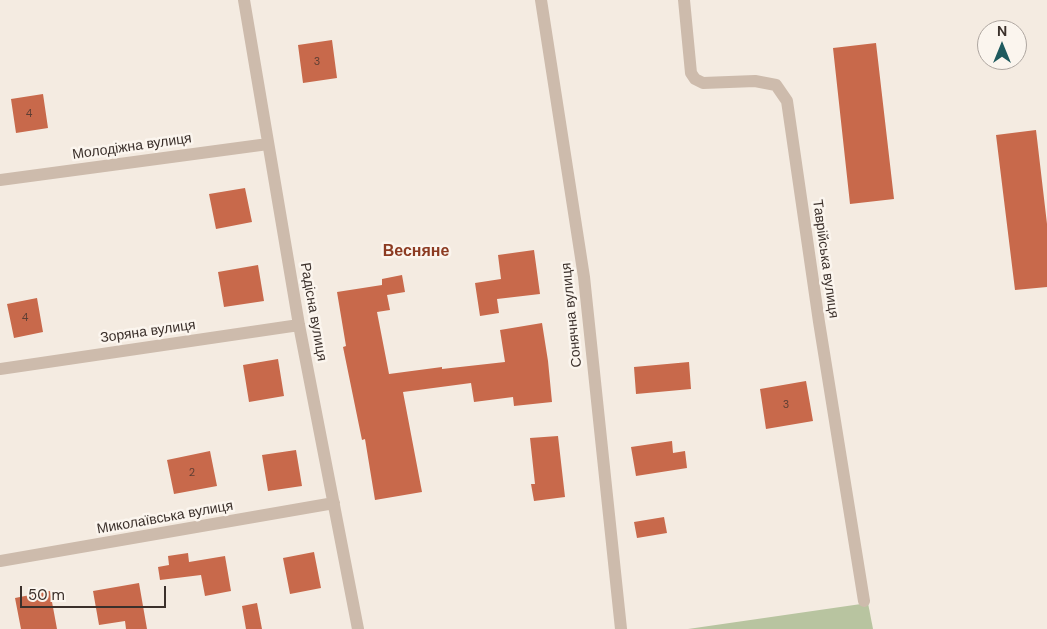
<!DOCTYPE html>
<meta charset="utf-8">
<style>
body{margin:0}
#map{position:relative;width:1047px;height:629px;overflow:hidden;background:#f4ebe1;font-family:"DM Sans",sans-serif}
canvas{display:block}
.north{position:absolute;left:977px;top:20px;width:50px;height:50px;box-sizing:border-box;background:#fbf5ee;border:1px solid #aea6a0;border-radius:50%;rotate:0deg;font-size:14px;font-weight:700;line-height:20px;text-align:center;color:#3b302b}
.north::after{content:'';display:block;margin:auto;width:18px;height:22px;background:#1f5a5e;clip-path:polygon(50% 0,100% 100%,50% 72%,0 100%)}
.scale{position:absolute;left:20px;top:586px;width:146px;height:22px;box-sizing:border-box;border:2px solid #3b302b;border-top:0;padding-left:6px;font-size:15px;line-height:18px;white-space:nowrap;color:#3b302b;-webkit-text-stroke:4px #fbf5ee;paint-order:stroke}
</style>
<div id="map">
<canvas width="1047" height="629"></canvas>
<div class="north">N</div>
<div class="scale">50 m</div>
</div>
<script>
const c = document.querySelector('canvas').getContext('2d');
c.lineJoin = 'round';
function fillPath(path, color) { c.fillStyle = color; c.fill(path, 'evenodd'); }
function strokePath(path, color, width, dash) { c.strokeStyle = color; c.lineWidth = width; c.lineCap = dash ? 'butt' : 'round'; c.setLineDash(dash || []); c.stroke(path); }
function drawText(font, color, halo, rows, align = 'center') {
  c.font = font + ' "DM Sans",sans-serif'; c.lineWidth = 5; c.setLineDash([]); c.textBaseline = 'middle'; c.strokeStyle = halo; c.fillStyle = color; for (const [text, x, y, turn = 0] of rows) {
    c.save(); c.translate(x, y); c.rotate((+turn || 0) * Math.PI / 180); c.textAlign = isNaN(turn) ? turn : align; if (halo) c.strokeText(text, 0, 0); c.fillText(text, 0, 0); c.restore();
  }
}
const green = new Path2D(`
 M868 603 873 629H688Z`);
const building = new Path2D(`
 M332 40 337 78 303 83 298 45Z
 M876 43 894 199 850 204 833 48Z
 M43 94 48 128 16 133 11 99Z
 M1036 130 1047 224V287L1015 290 996 135Z
 M245 188 252 222 216 229 209 194Z
 M534 250 540 294 497 299 499 313 480 316 475 283 501 279 498 255Z
 M258 265 264 301 224 307 218 272Z
 M402 275 405 292 387 295 390 310 377 312 389 374 442 367V369L505 362 500 330 542 323 548 361 552 402 514 406 513 397 474 402 471 383 403 392 422 492 375 500 365 439 362 440 343 347 346 346 337 292 382 285V279Z
 M37 298 43 332 14 338 7 304Z
 M278 359 284 396 249 402 243 365Z
 M689 362 691 389 636 394 634 367Z
 M806 381 813 421 766 429 760 389Z
 M558 436 565 497 534 501 531 484H535L530 438Z
 M672 441 673 453 685 451 687 468 636 476 631 447Z
 M296 450 302 486 268 491 262 455Z
 M210 451 217 486 174 494 167 460Z
 M664 517 667 533 637 538 634 522Z
 M314 552 321 588 290 594 283 558Z
 M188 553 189 562 225 556 231 591 205 596 201 575 160 580 158 567 169 565 168 556Z
 M139 583 147 629H126L125 621 99 625 93 591Z
 M50 591 57 629H21L15 598Z
 M257 603 262 629H246L242 606Z`);
const street = new Path2D(`
 M244 0 299 325 358 629
 M541 0 584 277 621 629
 M684 0 691 73 695 79 703 83 755 81 776 85 787 101 819 322 864 601
 M0 180 268 144
 M0 369 299 325
 M0 561 334 503`);
const numberNames = [
 ["3",317,62],
 ["4",29,114],
 ["4",25,318],
 ["3",786,405],
 ["2",192,473]
];
const streetNames = [
 ["Молодіжна вулиця",132,147,-8],
 ["Таврійська вулиця",825,259,82],
 ["Радісна вулиця",313,312,80],
 ["Сонячна вулиця",572,315,-96],
 ["Зоряна вулиця",148,332,-8],
 ["Миколаївська вулиця",165,518,-10]
];
const quarterNames = [
 ["Весняне",416,252]
];
fillPath(green, '#b8c4a0');
fillPath(building, '#c8694b');
strokePath(street, '#cdbbac', 12);
drawText('11px', '#5e3e33', null, numberNames);
drawText('14px', '#3b302b', '#fbf5ee', streetNames);
drawText('bold 16px', '#8c3b22', '#fbf5ee', quarterNames);
</script>
